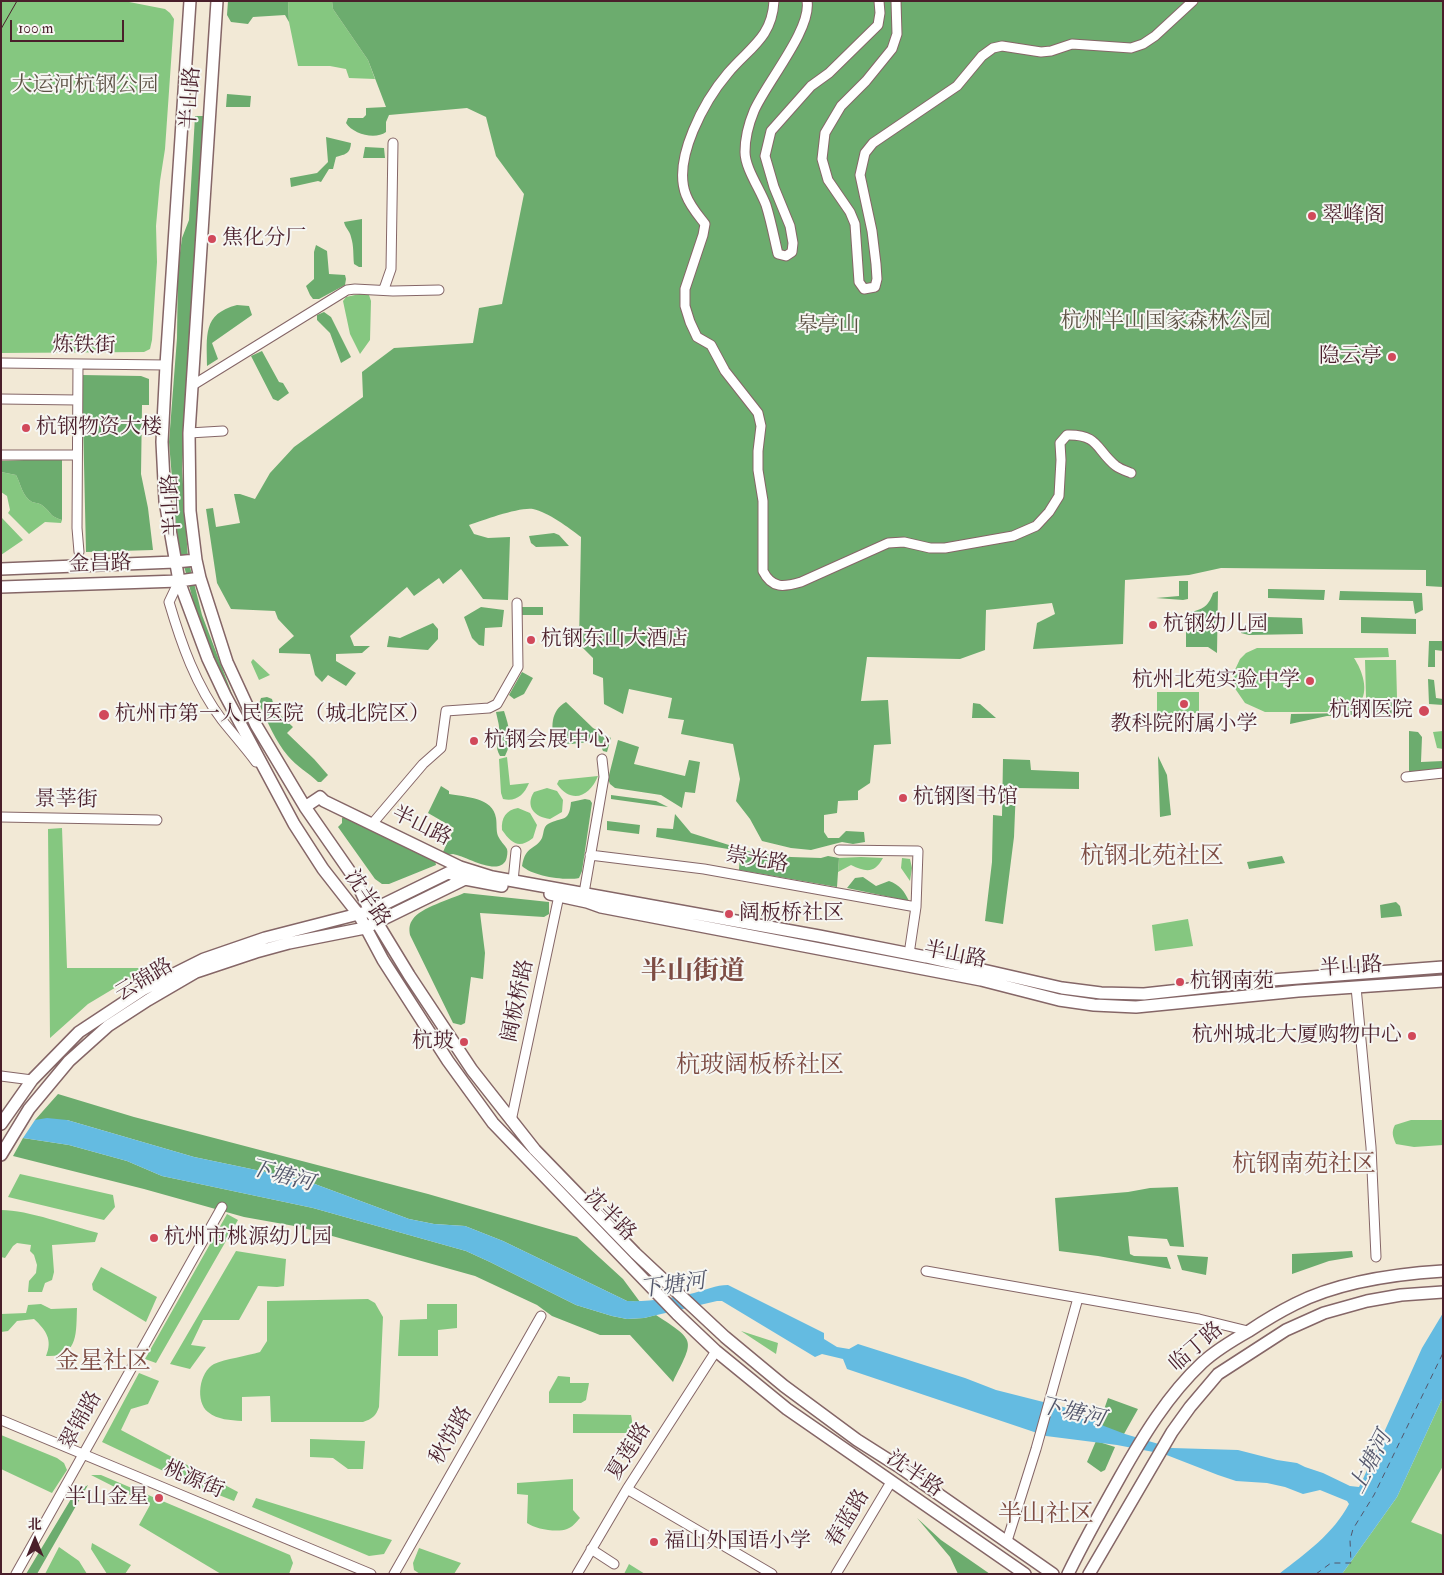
<!DOCTYPE html>
<meta charset="utf-8">
<style>
body{margin:0}
#map{position:relative;width:1444px;height:1575px;overflow:hidden;background:#f2e9d6;font-family:"IM FELL Double Pica","Noto Serif SC",serif}
canvas{display:block}
.frame{position:absolute;inset:0;border:2px solid #4a1f2b;pointer-events:none}
.north{position:absolute;left:10px;top:1515px;width:50px;height:50px;-webkit-text-stroke:4px #f6f6f2;paint-order:stroke;rotate:0deg;font-size:14px;font-weight:700;line-height:20px;text-align:center;color:#4a1f2b}
.north::after{content:'';display:block;margin:auto;width:18px;height:22px;background:#4a1f2b;clip-path:polygon(50% 0,100% 100%,50% 72%,0 100%)}
.scale{position:absolute;left:10px;top:20px;width:114px;height:22px;box-sizing:border-box;border:2px solid #4a1f2b;border-top:0;padding-left:6px;font-size:15px;line-height:18px;white-space:nowrap;color:#4a1f2b;-webkit-text-stroke:4px #f6f6f2;paint-order:stroke}
</style>
<div id="map">
<canvas width="1444" height="1575"></canvas>
<div class="frame"></div>
<div class="north">北</div>
<div class="scale">100 m</div>
</div>
<script>
const c = document.querySelector('canvas').getContext('2d');
c.lineJoin = 'round';
function fillPath(path, color) { c.fillStyle = color; c.fill(path, 'evenodd'); }
function strokePath(path, color, width, dash) { c.strokeStyle = color; c.lineWidth = width; c.lineCap = dash ? 'butt' : 'round'; c.setLineDash(dash || []); c.stroke(path); }
function drawText(font, color, halo, rows, align = 'center') {
  c.font = font + ' "IM FELL Double Pica","Noto Serif SC",serif'; c.lineWidth = 4; c.setLineDash([]); c.textBaseline = 'middle'; c.strokeStyle = halo; c.fillStyle = color; for (const [text, x, y, turn = 0] of rows) {
    c.save(); c.translate(x, y); c.rotate((+turn || 0) * Math.PI / 180); c.textAlign = isNaN(turn) ? turn : align; if (halo) c.strokeText(text, 0, 0); c.fillText(text, 0, 0); c.restore();
  }
}
const green = new Path2D(`
 M1 1H124L165 9 170 13 174 19 165 149 160 181 156 226 157 262 152 340 150 349 144 352 1 353Z
 M288 1H332L333 9 368 60 375 79 349 78 346 69 330 66H298L289 22Z
 M364 293 369 295 371 301 370 340 360 354 350 334 343 301 346 297Z
 M1 472 16 475C21 484 22 496 32 502 36 503 40 503 43 506 52 513 49 516 62 520L61 523 45 522 29 534 8 513 10 510 7 496 1 492Z
 M2 518 23 540 1 555V519Z
 M1257 648H1388L1389 657 1354 658C1362 670 1370 691 1359 704 1355 709 1349 710 1344 712H1265L1245 703 1234 687 1233 674 1240 659 1246 653Z
 M253 659 270 675 259 680 251 662Z
 M1365 660H1396L1397 698H1366Z
 M1157 692H1199V713H1157Z
 M1443 731V749L1437 748 1433 732Z
 M507 757 510 785 529 783C524 795 516 802 503 799L501 793 499 759Z
 M598 776C590 796 572 805 557 784L559 780Z
 M547 788 557 791 563 800 562 812 550 819C534 817 525 806 534 792Z
 M518 808 530 813 537 825 533 838C519 849 512 844 502 830 501 818 506 810 518 808Z
 M62 828 67 968H148L88 1004 50 1038 48 829Z
 M861 857 883 858C874 874 866 872 851 865L838 872 839 858Z
 M902 858 910 859 912 868 910 881 901 868Z
 M1188 919 1193 946 1155 951 1152 925Z
 M1411 1120H1443V1145L1414 1147 1396 1144C1393 1137 1391 1132 1395 1125Z
 M20 1174 113 1195 115 1207 104 1220 8 1197Z
 M1 1210C28 1210 71 1226 98 1233L95 1242 52 1245 54 1272 52 1280 45 1283 42 1292H28L29 1281 36 1273 37 1265 34 1255 30 1251 31 1245 17 1243 13 1246 5 1258 1 1257Z
 M227 1214 238 1220 156 1363 145 1359Z
 M236 1251 286 1259 284 1286 277 1287 258 1286 239 1320H203L191 1345 206 1347 190 1369 170 1364Z
 M101 1267 157 1297 146 1322 93 1290 92 1284Z
 M368 1299 375 1303 383 1317 379 1407C376 1416 372 1419 363 1422H271L270 1396 242 1397V1421C230 1420 218 1420 208 1412 195 1402 199 1372 214 1364 225 1359 247 1356 260 1352L267 1341V1301Z
 M41 1304 51 1309 77 1308C76 1332 79 1358 46 1356 53 1340 46 1330 34 1319L17 1321 8 1331 1 1332V1314L26 1313 28 1305Z
 M427 1304H457V1328L438 1330V1356H398L400 1320 427 1319Z
 M741 1331 778 1343 776 1354Z
 M139 1373 159 1381 148 1404 131 1409 121 1430 238 1492 234 1501 191 1484 102 1442Z
 M558 1376 570 1377V1383H589L586 1400 581 1403H549V1392Z
 M1443 1397V1466L1411 1522 1443 1535V1574H1342L1397 1497Z
 M573 1414 631 1415C633 1423 632 1426 628 1433H573Z
 M1 1435 57 1458 64 1463 67 1470 52 1493 1 1469Z
 M310 1439 365 1441 363 1469H348L333 1458 310 1457Z
 M91 1475H101L290 1555 293 1563 289 1574H221L139 1525 150 1505Z
 M573 1479V1510L580 1518C576 1522 573 1527 567 1529 557 1533 535 1529 527 1523L528 1495 517 1494V1483Z
 M256 1498 392 1540 384 1554 369 1556 252 1507Z
 M92 1543 131 1565 125 1574H107L91 1549Z
 M59 1547 79 1561 87 1574H45Z
 M419 1548 461 1563 454 1574H420L414 1570 413 1563Z
 M629 1564 645 1574H624Z`);
const forest = new Path2D(`
 M228 1H288L289 22 285 15 253 17 248 24 231 22 227 15Z
 M332 1H1443V587L1426 586V570L1221 568 1189 575 1125 580 1123 644 1033 649 1037 623 1055 614 1052 603 986 610 985 650 960 659 867 657 861 701 888 700 891 744 874 745 870 783 858 791V800L838 801 837 813 824 815V832L828 838H839L846 831 864 832 865 842 853 844 842 842 811 850 791 848 762 841 750 819 736 801 740 779 733 744 681 734 684 720 668 718 672 698 629 689 623 714 604 704 603 678 593 674V658L579 644 581 537C569 528 548 512 533 509 519 507 484 520 469 525L474 534 488 538 510 537 508 600 483 599 461 569 443 584 439 578 414 596 407 587 350 636 354 646H370L362 653 336 654V661L356 673 346 686 328 675 322 682 315 675 310 654 279 653V649L294 636 278 619 275 611 231 609 217 583 206 509 213 508 216 527 240 523 234 494H240L255 499 270 473 294 447 363 397 362 372 394 348 473 343 479 308 502 304 524 194 496 156 486 117 467 108 389 115 386 122V132C375 140 353 134 346 123L348 118H363L366 115V108L386 107 368 60 333 9Z
 M227 94 251 96 250 107H226Z
 M195 116H204L182 469 188 559 202 615 232 694V700L202 635 177 539 169 442 177 338 178 267 182 238 189 220Z
 M326 137 351 143C350 154 346 154 336 157L333 169H329L321 182 318 181 291 187 290 178 317 173 328 162Z
 M365 147 384 148 385 158H363Z
 M362 219V267H359L354 264C353 255 354 246 351 237 350 231 345 228 344 222Z
 M316 245 327 251 329 274 345 275 346 279 345 285 319 299H313L310 295 306 286 314 279V252Z
 M237 305 249 306 252 315 212 343 218 359 207 366C207 336 202 314 237 305Z
 M324 312 331 317 351 357 341 363 330 333 317 320V315Z
 M262 351 279 382 283 383 289 393 278 401 273 399 251 356Z
 M82 375 141 376 149 379V405H142L141 474 148 508 153 550 86 552Z
 M47 459 62 460V520C49 516 52 513 43 506 40 503 36 503 32 502 22 496 21 484 16 475L1 472V461Z
 M554 533 559 535 569 546 536 547 531 543 529 536Z
 M1179 581H1188V599L1183 600 1156 598 1179 596Z
 M1268 589 1325 590 1324 600 1268 598Z
 M1218 591 1217 653 1208 647H1186V613C1201 610 1208 608 1213 593Z
 M1340 591 1422 593 1423 610 1415 614 1413 601 1339 600Z
 M481 607 504 610 502 627 485 628 484 646 479 645 472 638 464 617Z
 M521 607H543V615H521Z
 M1266 617 1302 618 1303 634 1249 635 1241 633V628L1265 625Z
 M1361 617 1416 619V634L1361 633Z
 M433 623 438 629V639L428 650 387 647 389 636 400 638Z
 M1429 641H1443V651L1435 650V667H1428Z
 M522 672 533 678 524 694 514 699 509 695Z
 M1428 679 1434 680 1436 698 1443 699V705L1429 704Z
 M267 697 272 699 275 710 293 727 287 733 314 759 328 775 321 782H318C309 773 296 766 288 756 275 741 268 722 259 704L261 698Z
 M1406 700V713L1327 716 1290 724 1291 714 1347 713 1361 706 1366 701Z
 M566 702 593 728 611 738 607 752 603 751 599 741 571 744 555 743C551 728 550 711 566 702Z
 M973 703 980 704 996 718H972Z
 M504 711C509 726 513 741 505 756H500C495 747 497 742 499 732 500 726 497 718 496 712Z
 M1409 731 1418 732 1422 737 1421 762 1443 761V769L1409 773Z
 M618 740 639 747 634 764 685 776 689 760 700 762 695 793 685 792 682 808 661 795 615 788 610 784 608 779Z
 M1158 756 1167 775 1171 815 1160 817Z
 M1003 759 1030 760 1031 770 1079 772V789L1016 788 1014 837 1003 924 985 921 992 862 993 815 1002 816Z
 M441 786 449 791V794C465 797 493 797 496 818 497 824 496 831 498 836 500 841 505 845 507 849 508 852 507 857 506 860 498 877 466 856 453 854 449 854 447 856 442 854L454 828 428 813Z
 M611 795 656 801 668 807 611 799Z
 M585 799 590 800 592 803 582 871 579 878C565 881 532 876 522 866 526 844 535 851 542 838 544 833 543 827 548 824 562 816 569 824 571 802Z
 M675 814 691 833 751 852 791 857 821 858 828 856 839 858 837 887 739 870 740 851 656 837 657 828 673 829Z
 M347 816 435 860 436 865 389 884H382L375 879 338 827 342 823V818Z
 M607 821 640 825 639 834 607 830Z
 M1282 856 1285 863 1249 869 1247 862Z
 M863 877 876 886 889 881C900 885 904 891 909 901L847 888 855 878Z
 M464 893 549 902V914L544 917 480 913 485 953 483 979 471 977 465 1023 461 1025 453 1023 410 935C409 929 409 924 413 919 420 908 451 899 464 893Z
 M1396 902 1400 906 1402 916 1381 918 1380 905Z
 M58 1094 134 1117 428 1194 577 1237 623 1279 640 1302 627 1301 503 1241 465 1226 434 1224 409 1219 304 1180 194 1157 67 1120H35Z
 M23 1138 69 1145 127 1161 162 1176 313 1208 466 1251 490 1262 576 1305 612 1316 627 1319 644 1318 656 1315C697 1342 694 1339 673 1382L630 1335H600L552 1316 537 1305 475 1276 300 1227 244 1217 144 1189 13 1156Z
 M1178 1187 1184 1247 1170 1246 1167 1239 1128 1236 1130 1254 1134 1256 1167 1257 1171 1269 1098 1256 1059 1251 1055 1198 1128 1192 1150 1188Z
 M1352 1251 1353 1257 1329 1261 1292 1274V1254Z
 M1177 1255 1208 1257 1206 1275 1182 1270Z
 M1108 1398 1138 1409 1124 1434 1098 1427Z
 M1096 1441 1115 1447 1105 1470 1101 1472 1087 1462Z
 M88 1485 37 1574H26L74 1494Z
 M917 1518 941 1540 990 1574H958L950 1557Z`);
const water = new Path2D(`
 M47 1118 67 1120 194 1157 304 1180 409 1219 434 1224 465 1226 503 1241 627 1301C649 1302 673 1298 694 1293 705 1290 716 1285 728 1285L824 1333V1339L837 1347 849 1349 858 1344 965 1378 996 1390 1075 1410 1104 1426 1125 1434 1172 1448 1238 1450 1277 1460 1297 1463 1305 1467 1323 1473 1350 1486 1359 1487 1363 1479 1422 1348 1443 1313V1397L1397 1497 1342 1574H1279C1306 1553 1333 1534 1349 1504L1347 1501 1320 1490 1303 1494 1285 1487 1267 1483 1236 1481 1218 1475 1164 1454 1117 1445 1046 1436 847 1369 843 1359 822 1354 815 1357 722 1301H717L644 1318 627 1319 612 1316 576 1305 490 1262 466 1251 313 1208 162 1176 127 1161 69 1145 23 1138 35 1120Z`);
const ferry = new Path2D(`
 M1316 1574 1331 1563H1351L1350 1540 1353 1529 1374 1495 1443 1353`);
const minor = new Path2D(`
 M774 1C772 38 749 48 728 73 705 100 672 159 686 195 690 206 698 215 705 224L703 235 685 289V306L690 322 697 337 711 345 725 371 758 413 761 426 758 451V470L763 501V571C772 589 784 587 801 582L888 543 904 542 930 548H945L1013 536 1036 526 1049 512 1059 496 1061 460 1060 443 1067 435C1099 434 1096 450 1116 466 1120 469 1126 471 1131 473
 M807 1C812 29 766 83 754 111 749 123 745 138 745 152 745 168 760 189 766 205 771 221 774 237 778 254L786 256 792 252 793 243 790 226 774 187 765 156 771 131 811 86 829 73 878 25 880 13 879 1
 M896 1 897 34 892 49 866 81 841 106 825 133 822 159 828 180 850 212 855 224 859 282 864 289 875 287 877 279 876 264 872 231 860 175 865 153 873 143 957 86 982 56 993 48 1002 46 1041 52 1051 51 1072 44 1131 48 1143 44 1155 36 1193 1
 M384 289 391 269 393 143
 M1 363 166 365
 M78 364 77 528 79 552
 M193 385 347 290 355 289 393 291 439 290
 M1 399 77 400
 M189 433 223 431
 M1 455H77
 M179 581 169 602C181 643 196 686 222 720 233 734 245 747 256 762
 M1406 777 1443 773
 M1 817 157 820
 M372 824 423 764 441 748 446 711 489 708 497 704 518 667 517 603
 M839 850 918 851 916 907 909 954
 M590 855 704 869 916 907
 M513 881 516 851
 M584 893 604 777 602 759
 M1356 987 1371 1147 1376 1257
 M1 1076 32 1080
 M511 1121 560 891
 M926 1271 1199 1319 1248 1331
 M1 1420 371 1574
 M627 1489 772 1574
 M1007 1541 1036 1449 1078 1298
 M591 1549 614 1564
 M16 1574 222 1207
 M394 1574 541 1316
 M577 1574 627 1489 716 1351
 M836 1574 891 1482`);
const major = new Path2D(`
 M190 1 166 365 162 442 165 501 179 581 208 659 225 695 294 824 323 869 359 915 383 960 448 1061 493 1123 677 1314 716 1351 787 1409 1025 1574
 M217 1 189 433 190 511 196 560 200 578 227 662 256 725 305 807 355 879 370 911 409 975 472 1070 535 1150 635 1253 725 1337 784 1386 857 1440 898 1466 1053 1574
 M1 569 175 562 196 560
 M1 587 179 581 200 578
 M305 807 320 797 324 801 460 867 492 877 819 936 926 957 1062 988 1101 993 1144 994 1272 980 1443 967
 M449 873 465 879 502 886
 M550 894 587 902 601 907 981 980 1059 1000 1094 1005 1136 1007 1298 991 1443 981
 M1 1124 32 1080 79 1032 144 989 204 959 265 938 370 911 454 870
 M1 1155 29 1109 69 1061 108 1026 148 1000 196 972 256 952 289 943 365 928 465 879 466 876
 M1068 1574C1084 1541 1102 1509 1120 1477 1143 1436 1168 1395 1202 1363 1216 1350 1233 1340 1249 1331 1264 1321 1279 1312 1295 1304 1338 1282 1395 1274 1443 1271
 M1089 1574 1172 1432 1190 1407 1218 1374 1286 1330 1324 1313 1367 1301 1401 1295 1443 1292`);
const tram = new Path2D(`
 M1 29 17 1`);
const markers = [
 [1312,216,5,"#d1495b"],
 [212,239,5,"#d1495b"],
 [1392,357,5,"#d1495b"],
 [26,428,5,"#d1495b"],
 [1153,625,5,"#d1495b"],
 [531,640,5,"#d1495b"],
 [1310,681,5,"#d1495b"],
 [1184,704,5,"#d1495b"],
 [1424,711,6,"#d1495b"],
 [104,715,6,"#d1495b"],
 [474,741,5,"#d1495b"],
 [903,798,5,"#d1495b"],
 [729,914,5,"#d1495b"],
 [1180,982,5,"#d1495b"],
 [1412,1036,5,"#d1495b"],
 [464,1042,5,"#d1495b"],
 [154,1238,5,"#d1495b"],
 [159,1498,5,"#d1495b"],
 [654,1542,5,"#d1495b"]
];
const parkNames = [
 ["大运河杭钢公园",85,86],
 ["杭州半山国家森林公园",1166,322],
 ["皋亭山",828,326]
];
const streetNames = [
 ["半山路",192,98,-86],
 ["炼铁街",84,347,1],
 ["半山路",173,505,-93],
 ["金昌路",100,565,-2],
 ["景莘街",66,801,1],
 ["半山路",421,827,26],
 ["崇光路",757,861,10],
 ["沈半路",366,899,56],
 ["半山路",955,956,11],
 ["半山路",1351,968,-4],
 ["云锦路",145,981,-31],
 ["阔板桥路",519,1001,-78],
 ["沈半路",609,1216,45],
 ["临丁路",1197,1348,-41],
 ["翠锦路",82,1421,-61],
 ["秋悦路",452,1436,-60],
 ["夏莲路",630,1452,-58],
 ["沈半路",914,1475,35],
 ["桃源街",193,1481,23],
 ["春蓝路",849,1519,-59]
];
const poiNames = [
 ["翠峰阁",1322,216],
 ["焦化分厂",222,239],
 ["隐云亭",1382,357,"right"],
 ["杭钢物资大楼",36,428],
 ["杭钢幼儿园",1163,625],
 ["杭钢东山大酒店",541,640],
 ["杭州北苑实验中学",1300,681,"right"],
 ["杭钢医院",1413,711,"right"],
 ["杭州市第一人民医院（城北院区）",115,715],
 ["教科院附属小学",1184,725,"center"],
 ["杭钢会展中心",484,741],
 ["杭钢图书馆",913,798],
 ["阔板桥社区",739,914],
 ["杭钢南苑",1190,982],
 ["杭州城北大厦购物中心",1402,1036,"right"],
 ["杭玻",454,1042,"right"],
 ["杭州市桃源幼儿园",164,1238],
 ["半山金星",149,1498,"right"],
 ["福山外国语小学",664,1542]
];
const waterNames = [
 ["下塘河",281,1177,15],
 ["下塘河",673,1287,-8],
 ["下塘河",1072,1414,13],
 ["上塘河",1372,1463,-63]
];
const quarterNames = [
 ["杭钢北苑社区",1152,858],
 ["杭玻阔板桥社区",760,1067],
 ["杭钢南苑社区",1304,1166],
 ["金星社区",103,1363],
 ["半山社区",1046,1516]
];
const districtNames = [
 ["半山街道",693,973]
];
fillPath(green, '#85c780');
fillPath(forest, '#6cac6e');
fillPath(water, '#64bbe1');
strokePath(ferry, '#53566b', 1, [6, 5]);
strokePath(minor, '#856667', 11);
strokePath(major, '#856667', 14);
strokePath(minor, '#fff', 9);
strokePath(major, '#fff', 11);
strokePath(tram, '#4a1f2b', 1);
for (const [x, y, r, color] of markers) { const dot = new Path2D(); dot.arc(x, y, r, 0, 2 * Math.PI); c.fillStyle = color; c.fill(dot); strokePath(dot, '#f6f6f2', 2); }
drawText('21px', '#5c5144', '#f6f6f2', parkNames);
drawText('21px', '#4a1f2b', '#f6f6f2', streetNames);
drawText('21px', '#4a1f2b', '#f6f6f2', poiNames, 'left');
drawText('italic 22px', '#53566b', '#f6f6f2', waterNames);
drawText('24px', '#7d4c43', '#f6f6f2', quarterNames);
drawText('bold 26px', '#7d4c43', '#f6f6f2', districtNames);
</script>
